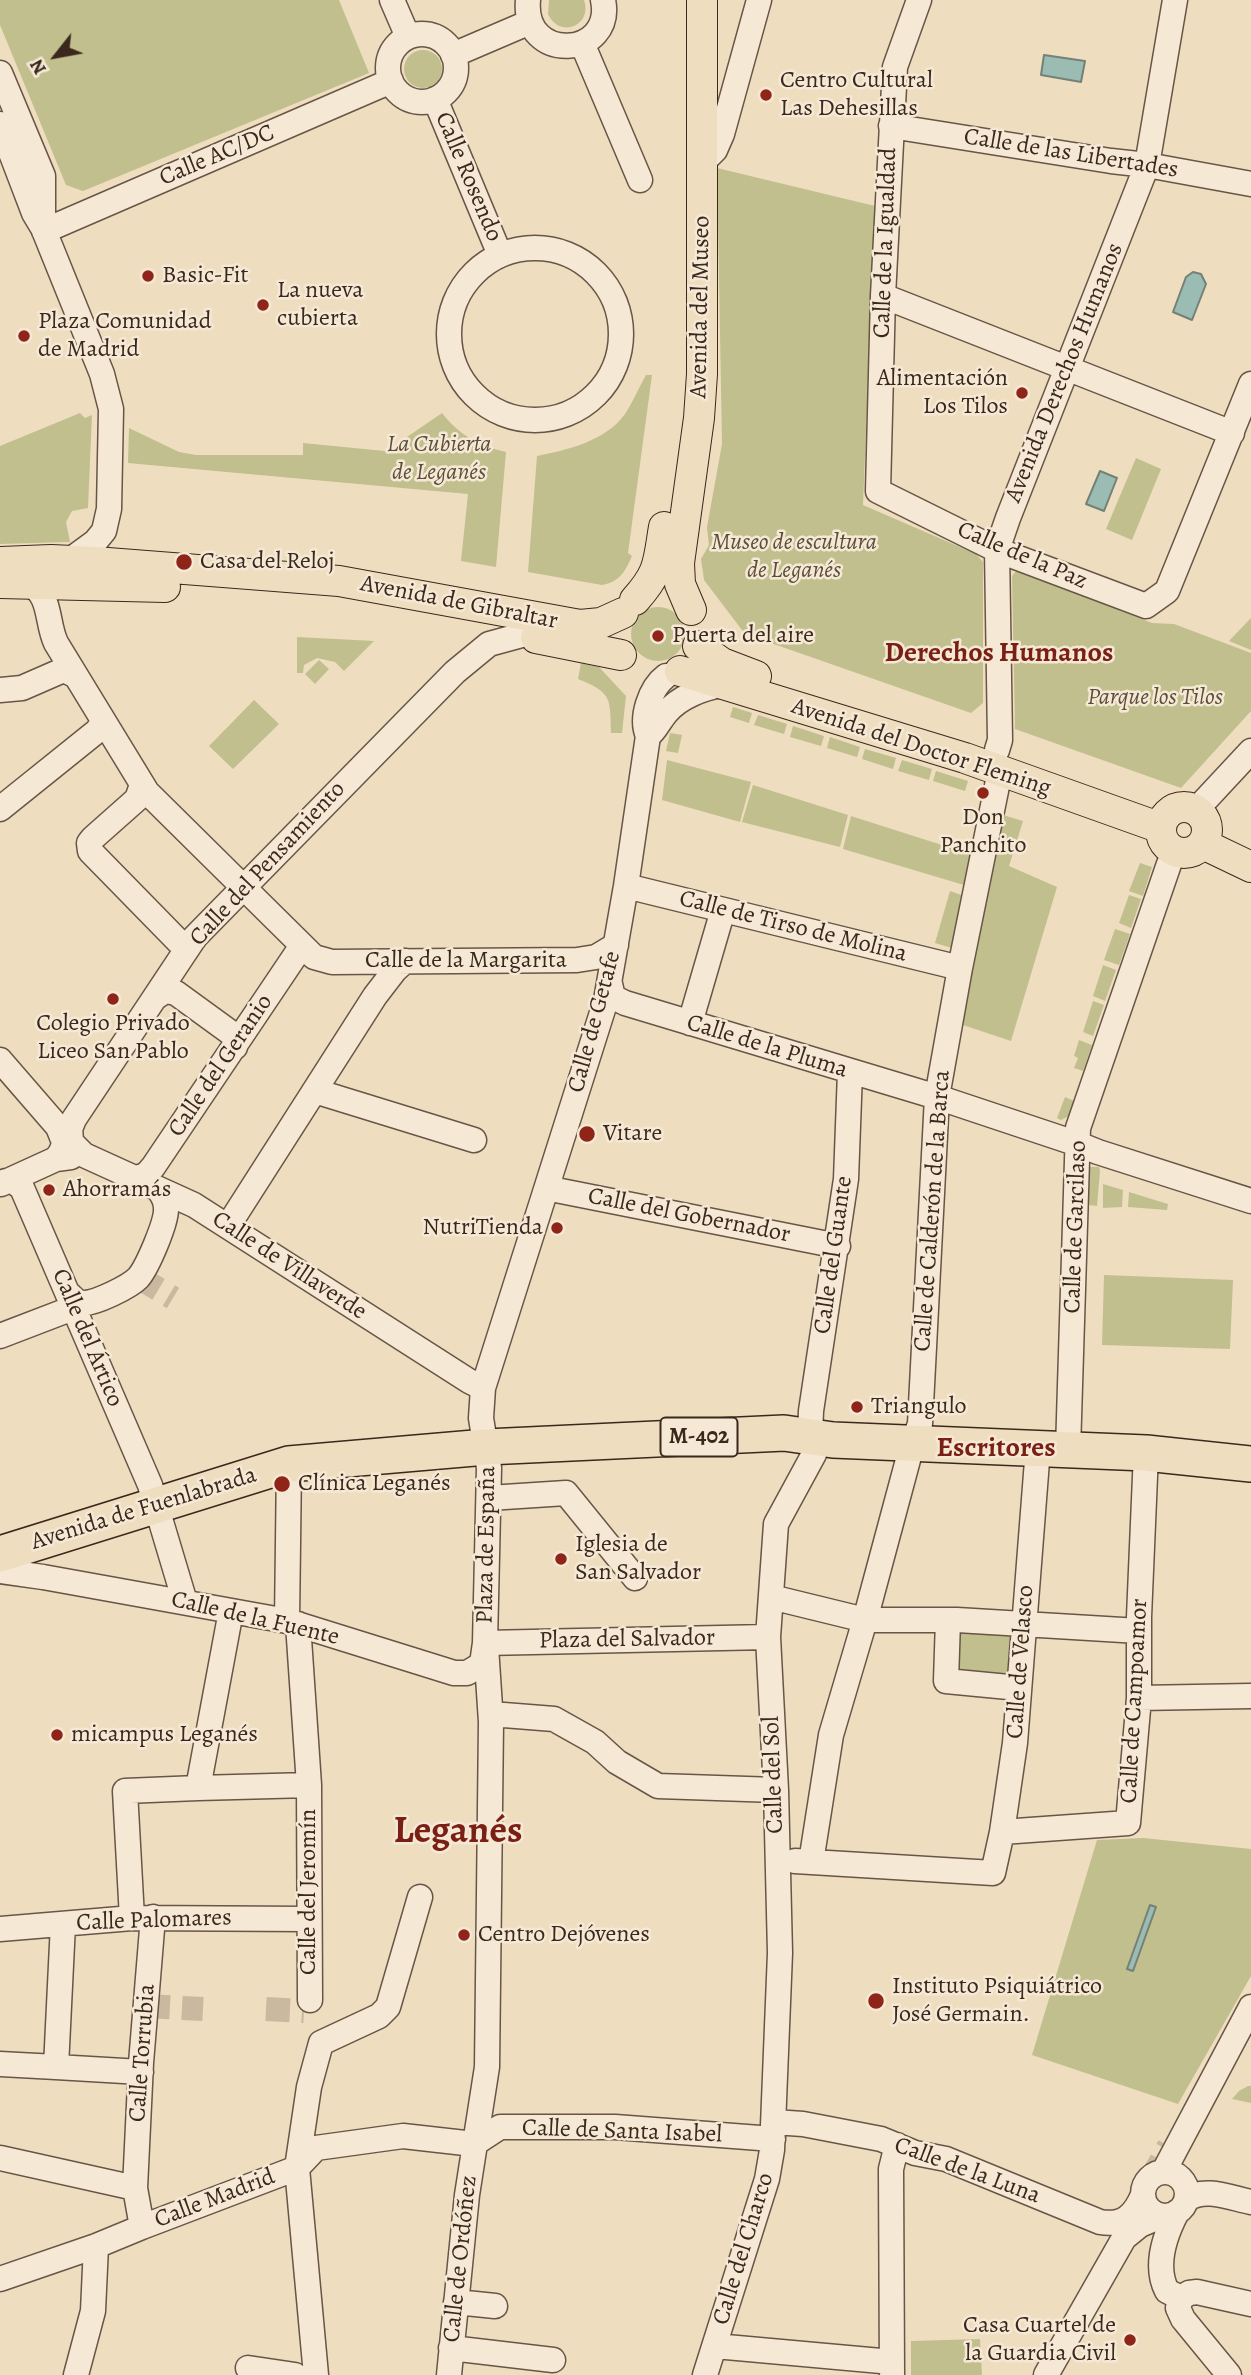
<!DOCTYPE html>
<meta charset="utf-8">
<style>
body{margin:0}
#map{position:relative;width:1251px;height:2375px;overflow:hidden;background:#efddc0;font-family:Alegreya,serif}
canvas{display:block}
.north{position:absolute;left:21px;top:21px;width:70px;height:70px;-webkit-text-stroke:5px #f5e9d6;paint-order:stroke;rotate:239deg;font-size:19px;font-weight:700;line-height:28px;text-align:center;color:#3b281d}
.north::after{content:'';display:block;margin:auto;width:24px;height:32px;background:#3b281d;clip-path:polygon(50% 0,100% 100%,50% 72%,0 100%)}
</style>
<div id="map">
<canvas width="1251" height="2375"></canvas>
<div class="north">N</div>
</div>
<script>
const c = document.querySelector('canvas').getContext('2d');
c.lineJoin = 'round';
function fillPath(path, color) { c.fillStyle = color; c.fill(path, 'evenodd'); }
function strokePath(path, color, width, dash) { c.strokeStyle = color; c.lineWidth = width; c.lineCap = dash ? 'butt' : 'round'; c.setLineDash(dash || []); c.stroke(path); }
function drawText(font, color, halo, rows, align = 'center') {
  c.font = font + ' Alegreya,serif'; c.lineWidth = 5; c.setLineDash([]); c.textBaseline = 'middle'; c.strokeStyle = halo; c.fillStyle = color; for (const [text, x, y, turn = 0] of rows) {
    c.save(); c.translate(x, y); c.rotate((+turn || 0) * Math.PI / 180); c.textAlign = isNaN(turn) ? turn : align; if (halo) c.strokeText(text, 0, 0); c.fillText(text, 0, 0); c.restore();
  }
}
const green = new Path2D(`
 M0 0H339L369 73 83 191 66 185 0 25Z
 M549 0H584C593 26 559 39 548 14Z
 M404 69a19 19 0 1 1 38 0a19 19 0 1 1-38 0Z
 M717 168 875 206 863 505 976 554 983 562V703L971 713 745 634 704 580 701 559 709 545 707 527 722 444Z
 M646 375H652L628 553 632 556C626 570 620 582 602 585L528 572 537 456C567 450 606 441 625 414 633 402 639 387 646 375Z
 M80 413 85 418 92 415 88 508 72 511 66 522 70 542 0 544V446Z
 M442 413C459 435 479 446 506 452L496 567 461 561 468 494 128 463 129 428 179 452 196 455H303V443L405 453 407 437Z
 M1136 458 1161 469 1132 540 1106 529Z
 M1017 570 1152 623 1174 624 1251 653V711L1181 788 1015 729 1012 576Z
 M631 634a27 27 0 1 1 54 0a27 27 0 1 1-54 0Z
 M1251 618V650L1229 641Z
 M297 637 374 641 344 671 335 662 317 658 304 665 303 673H297Z
 M319 660 329 669 315 684 305 674Z
 M581 663 599 667 626 696 622 733H611C610 697 612 693 578 679Z
 M254 700 279 724 233 769 209 746Z
 M733 707 752 713 749 723 730 717Z
 M758 715 787 724 784 734 754 725Z
 M793 726 824 736 821 746 790 737Z
 M670 733 682 735 678 753 666 751Z
 M830 737 860 747 857 757 827 748Z
 M865 749 896 758 893 769 862 759Z
 M667 760 751 782 740 822 662 800Z
 M902 760 932 769 929 780 898 771Z
 M936 771 968 781 965 791 933 781Z
 M753 785 848 815 840 847 742 822Z
 M1003 815 1023 821 1009 866 1057 887 1011 1041 960 1024Z
 M851 816 970 854 964 885 843 849Z
 M1140 863 1152 867 1143 896 1129 891Z
 M950 891 964 896 952 948 935 943Z
 M1129 895 1141 899 1131 928 1119 923Z
 M1115 929 1130 934 1119 965 1104 960Z
 M1103 965 1116 970 1105 1001 1093 996Z
 M1093 1001 1104 1005 1093 1036 1083 1032Z
 M1079 1040 1092 1045 1083 1071 1074 1068 1078 1058 1074 1056Z
 M1065 1097 1074 1101 1069 1116 1061 1120 1057 1118Z
 M1089 1167H1099L1100 1171 1097 1206 1089 1205Z
 M1103 1184 1123 1190 1122 1207 1103 1208Z
 M1129 1192 1168 1204 1167 1210 1128 1207Z
 M1104 1275 1233 1280 1230 1349 1102 1345Z
 M960 1627 1013 1630 1012 1682 959 1678Z
 M1143 1838 1251 1849V1976L1178 2104 1032 2055 1097 1840Z
 M1248 2086H1251V2103L1232 2099 1239 2091Z
 M980 2339 982 2375H911V2341Z`);
const water = new Path2D(`
 M1044 55 1085 61 1081 82 1041 75Z
 M1193 272 1201 274 1206 284 1192 320 1173 312 1186 277Z
 M1100 471 1117 478 1104 511 1086 504Z
 M1150 1905 1156 1907 1133 1971 1127 1969Z`);
const minorTunnel = new Path2D(`
 M138 1277 173 1298
 M146 2006 203 2009
 M266 2009 304 2011
 M1133 2213 1169 2146`);
const minor = new Path2D(`
 M392 0 408 37
 M528 0C522 64 615 58 603 0
 M919 0 895 67 883 296 878 491 997 550 1146 606 1167 591 1251 384
 M388 68a34 34 0 1 1 68 0a34 34 0 1 1-68 0Z
 M582 43 640 180
 M453 55 530 22
 M0 73 43 176V224
 M435 99 500 255
 M0 124 34 213 43 228 102 374 111 409 109 509 104 531 95 542 69 561
 M891 126 1111 161 1147 165 1251 184
 M703 162 715 150 722 134 759 0
 M44 231 391 81
 M449 334a86 86 0 1 1 172 0a86 86 0 1 1-172 0Z
 M883 296 1232 433
 M29 583C52 596 46 622 56 643L147 792 314 957 332 962 577 960 596 957 616 945
 M0 690 22 688 61 671H66L76 676
 M648 736C656 730 659 721 666 713 679 697 703 688 723 685
 M997 750 1000 740 997 550 1008 518 1147 165 1175 0
 M142 785 137 799 93 838 89 843 90 851 179 942 187 943 194 939
 M0 809 97 731 102 724V719
 M1196 810 1251 751
 M626 886 960 968
 M610 984 613 997 625 1003 937 1097 1078 1144 1098 1152 1251 1201
 M156 997 165 991 176 993 231 1033 236 1041 235 1047
 M690 1023 723 910
 M0 1060 58 1127 64 1142
 M315 1091 474 1140
 M70 1126 71 1142 84 1155 194 1205 469 1381 477 1385 484 1381
 M56 1159 61 1152 74 1119 195 937 455 672 489 644 522 635
 M550 1176 551 1186 556 1190 838 1246
 M136 1178 146 1175 153 1167 301 947
 M6 1181H13L22 1188 150 1485 185 1602
 M1 1184 56 1159 71 1157
 M228 1226 375 996 395 970 405 961
 M70 1295C74 1299 77 1303 84 1303 96 1303 129 1287 138 1278 147 1268 167 1222 166 1208 166 1200 163 1195 158 1189
 M0 1336 73 1308
 M810 1436 811 1411 846 1179 850 1072
 M1068 1450 1078 1128 1169 864 1175 852
 M489 1498 566 1493 635 1578
 M0 1571 43 1577 287 1621 454 1673H467L482 1664 485 1643 489 1468 481 1418 483 1388 606 1000 626 886 648 736C640 718 650 688 666 676
 M771 1597 865 1620H957L1139 1631
 M948 1620 946 1681 1019 1688
 M287 1621 289 1464
 M298 1624 309 1785 310 2000
 M485 1643 768 1637
 M1139 1698 1251 1696
 M491 1714 554 1719 595 1742 617 1762 658 1786 776 1790
 M198 1788 309 1785
 M1002 1832 1128 1823 1139 1698V1617L1146 1453
 M795 1861 993 1873 1002 1832 1015 1743 1038 1448
 M811 1862 831 1735 865 1620 912 1445 920 1424 937 1097 960 968 1000 771
 M153 1917 141 2063 135 2188 142 2227 297 2168 316 2148 403 2136 474 2144
 M132 1918 125 1791 198 1788 231 1611
 M0 1929 132 1918 308 1919
 M0 2064 56 2067 63 1924
 M56 2067 141 2072
 M774 2122 803 2124 881 2139 915 2153 946 2159 1100 2222C1123 2226 1134 2216 1143 2195
 M474 2144 500 2127H615L773 2139
 M0 2158 135 2188
 M1164 2171 1251 2007
 M1143 2194a22 22 0 1 1 44 0a22 22 0 1 1-44 0Z
 M1186 2200C1204 2186 1231 2198 1251 2202
 M1177 2212C1165 2235 1154 2266 1167 2291L1181 2298
 M0 2279 96 2246 142 2227
 M1181 2298 1178 2308 1183 2319 1229 2375
 M1181 2298 1189 2293 1197 2292 1251 2304
 M456 2302 495 2306
 M715 2346 892 2362
 M451 2348 553 2360
 M248 2368 295 2375
 M76 2375 93 2311 96 2246
 M316 2375 297 2168 309 2087 321 2043 379 2016 388 2007 420 1897
 M449 2375 467 2195 487 2067 491 1722 486 1647
 M705 2375 767 2179 772 2150 780 1953 776 1790 768 1637 776 1524 814 1454 818 1438
 M892 2375 891 2169 897 2145
 M1046 2375 1124 2238 1140 2225 1161 2216`);
const major = new Path2D(`
 M0 562 51 560 95 562 339 581 580 625 601 623 623 613
 M0 583 165 587
 M635 600C660 572 658 563 664 527
 M691 610 680 584 679 563 699 418 702 374V0
 M536 638 621 655
 M698 646 722 663 756 676
 M680 671 965 758 1161 828
 M1161 830a23 23 0 1 1 46 0a23 23 0 1 1-46 0Z
 M1203 844 1251 867`);
const highway = new Path2D(`
 M0 1554 289 1464 486 1447 784 1433 833 1440 1146 1453 1251 1464`);
const markers = [
 [766,95,7,"#8f2418"],
 [148,276,7,"#8f2418"],
 [263,305,7,"#8f2418"],
 [24,336,7,"#8f2418"],
 [1022,393,7,"#8f2418"],
 [184,562,9,"#8f2418"],
 [658,636,7,"#8f2418"],
 [983,793,7,"#8f2418"],
 [113,999,7,"#8f2418"],
 [587,1134,9,"#8f2418"],
 [49,1190,7,"#8f2418"],
 [557,1228,7,"#8f2418"],
 [857,1407,7,"#8f2418"],
 [282,1484,9,"#8f2418"],
 [561,1559,7,"#8f2418"],
 [57,1735,7,"#8f2418"],
 [464,1935,7,"#8f2418"],
 [876,2001,9,"#8f2418"],
 [1130,2340,7,"#8f2418"]
];
const shields = [
 [699,1437,77]
];
const shieldNames = [
 ["M-402",699,1437]
];
const poiNames = [
 ["Centro Cultural",780,81],
 ["Las Dehesillas",780,109],
 ["Basic-Fit",162,276],
 ["La nueva",277,291],
 ["cubierta",277,319],
 ["Plaza Comunidad",38,322],
 ["de Madrid",38,350],
 ["Alimentación",1008,379,"right"],
 ["Los Tilos",1008,407,"right"],
 ["Casa del Reloj",200,562],
 ["Puerta del aire",672,636],
 ["Don",983,818,"center"],
 ["Panchito",983,846,"center"],
 ["Colegio Privado",113,1024,"center"],
 ["Liceo San Pablo",113,1052,"center"],
 ["Vitare",603,1134],
 ["Ahorramás",63,1190],
 ["NutriTienda",543,1228,"right"],
 ["Triangulo",871,1407],
 ["Clínica Leganés",298,1484],
 ["Iglesia de",575,1545],
 ["San Salvador",575,1573],
 ["micampus Leganés",71,1735],
 ["Centro Dejóvenes",478,1935],
 ["Instituto Psiquiátrico",892,1987],
 ["José Germain.",892,2015],
 ["Casa Cuartel de",1116,2326,"right"],
 ["la Guardia Civil",1116,2354,"right"]
];
const streetNames = [
 ["Calle de las Libertades",1071,154,9],
 ["Calle AC/DC",217,156,-23],
 ["Calle Rosendo",468,177,67],
 ["Calle de la Igualdad",886,243,-88],
 ["Avenida del Museo",701,307,-89],
 ["Avenida Derechos Humanos",1065,373,-68],
 ["Calle de la Paz",1022,556,23],
 ["Avenida de Gibraltar",459,603,11],
 ["Avenida del Doctor Fleming",921,748,18],
 ["Calle del Pensamiento",268,864,-47],
 ["Calle de Tirso de Molina",793,927,14],
 ["Calle de la Margarita",466,961],
 ["Calle de Getafe",595,1022,-75],
 ["Calle de la Pluma",767,1047,17],
 ["Calle del Geranio",221,1066,-56],
 ["Calle de Calderón de la Barca",933,1211,-86],
 ["Calle del Gobernador",689,1216,11],
 ["Calle de Garcilaso",1076,1227,-88],
 ["Calle del Guante",834,1255,-82],
 ["Calle de Villaverde",289,1266,33],
 ["Calle del Ártico",87,1338,67],
 ["Avenida de Fuenlabrada",144,1509,-17],
 ["Plaza de España",487,1545,-89],
 ["Calle de la Fuente",255,1619,13],
 ["Plaza del Salvador",627,1640,-1],
 ["Calle de Velasco",1021,1662,-86],
 ["Calle de Campoamor",1135,1701,-87],
 ["Calle del Sol",774,1775,-92],
 ["Calle del Jeromín",309,1892,-90],
 ["Calle Palomares",154,1921,-2],
 ["Calle Torrubia",143,2053,-86],
 ["Calle de Santa Isabel",622,2132,2],
 ["Calle de la Luna",967,2171,20],
 ["Calle Madrid",215,2199,-21],
 ["Calle del Charco",744,2249,-73],
 ["Calle de Ordóñez",461,2259,-84]
];
const parkNames = [
 ["La Cubierta",439,445],
 ["de Leganés",439,473],
 ["Museo de escultura",794,543],
 ["de Leganés",794,571],
 ["Parque los Tilos",1155,698]
];
const quarterNames = [
 ["Derechos Humanos",999,654],
 ["Escritores",996,1449]
];
const townNames = [
 ["Leganés",458,1833]
];
fillPath(green, '#c0bf8d');
fillPath(water, '#9abcb2');
strokePath(water, '#748176', 2);
strokePath(minorTunnel, '#cbb99f', 24, [24, 12]);
strokePath(minor, '#685546', 27);
strokePath(major, '#3b281d', 32);
strokePath(highway, '#3b281d', 38);
strokePath(minor, '#f5e9d6', 24);
strokePath(major, '#efddc0', 30);
strokePath(highway, '#efddc0', 35);
for (const [x, y, r, color] of markers) { const dot = new Path2D(); dot.arc(x, y, r, 0, 2 * Math.PI); c.fillStyle = color; c.fill(dot); strokePath(dot, '#f5e9d6', 2.5); }
for (const [x, y, w] of shields) { const box = new Path2D(); box.roundRect(x - w / 2, y - 19.5, w, 39, 5); c.fillStyle = '#f5e9d6'; c.fill(box); strokePath(box, '#3b281d', 2); }
drawText('bold 23px', '#3b281d', null, shieldNames);
drawText('24px', '#3b281d', '#f5e9d6', poiNames, 'left');
drawText('24px', '#3b281d', '#f5e9d6', streetNames);
drawText('italic 24px', '#5c4e39', '#f5e9d6', parkNames);
drawText('bold 28px', '#7a1f14', '#f5e9d6', quarterNames);
drawText('bold 38px', '#7a1f14', '#f5e9d6', townNames);
</script>
